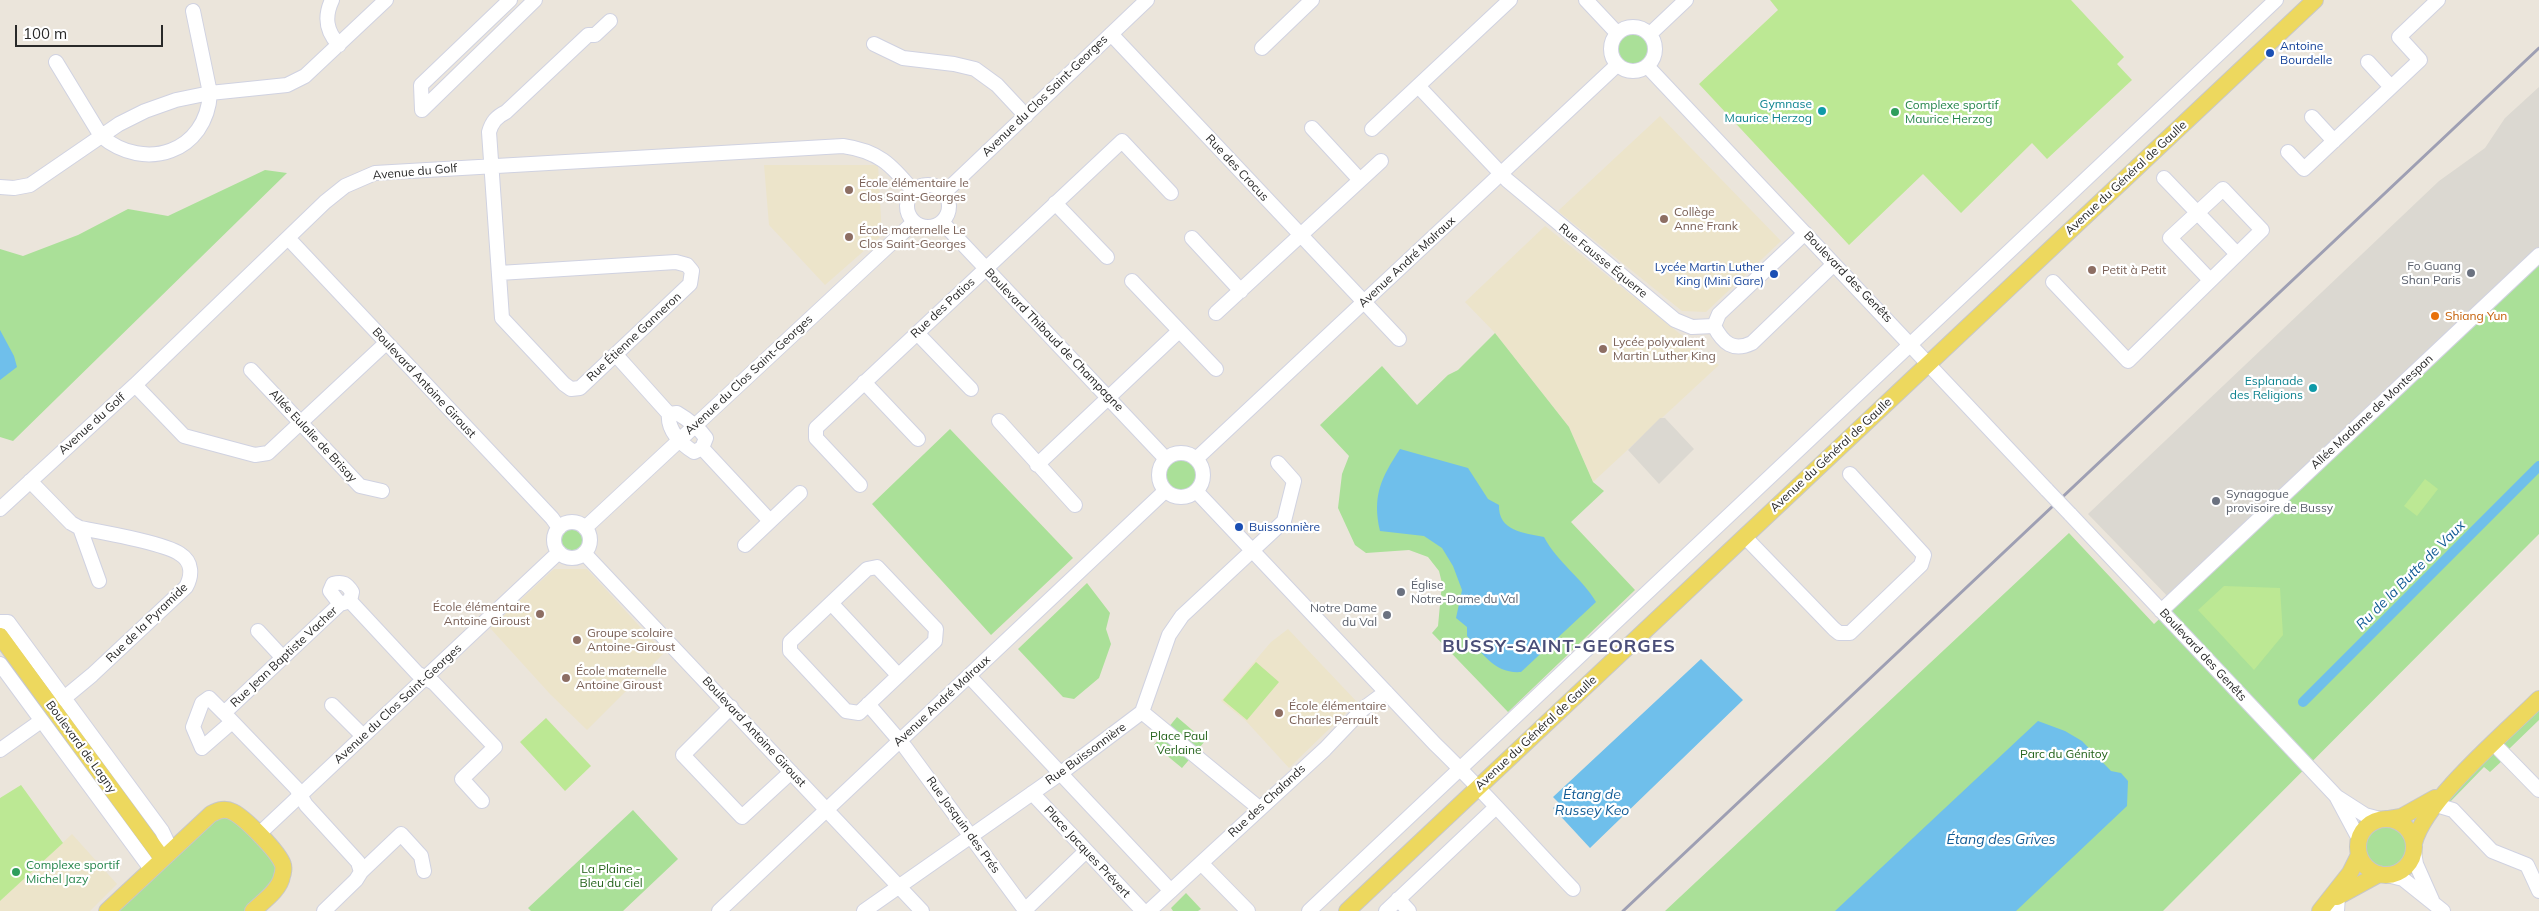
<!DOCTYPE html>
<meta charset="utf-8">
<style>
body{margin:0}
#map{position:relative;width:2539px;height:911px;overflow:hidden;background:#ebe5db;font-family:Mulish,sans-serif}
canvas{display:block}
.scale{position:absolute;left:15px;top:25px;width:148px;height:22px;box-sizing:border-box;border:2px solid #292929;border-top:0;padding-left:6px;font-size:15px;line-height:18px;white-space:nowrap;color:#292929;-webkit-text-stroke:4px #fff;paint-order:stroke}
</style>
<div id="map">
<canvas width="2539" height="911"></canvas>
<div class="scale">100 m</div>
</div>
<script>
const c = document.querySelector('canvas').getContext('2d');
c.lineJoin = 'round';
function fillPath(path, color) { c.fillStyle = color; c.fill(path, 'evenodd'); }
function strokePath(path, color, width, dash) { c.strokeStyle = color; c.lineWidth = width; c.lineCap = dash ? 'butt' : 'round'; c.setLineDash(dash || []); c.stroke(path); }
function drawText(font, color, halo, rows, align = 'center') {
  c.font = font + ' Mulish,sans-serif'; c.lineWidth = 4.5; c.setLineDash([]); c.textBaseline = 'middle'; c.strokeStyle = halo; c.fillStyle = color; for (const [text, x, y, turn = 0] of rows) {
    c.save(); c.translate(x, y); c.rotate((+turn || 0) * Math.PI / 180); c.textAlign = isNaN(turn) ? turn : align; if (halo) c.strokeText(text, 0, 0); c.fillText(text, 0, 0); c.restore();
  }
}
const education = new Path2D(`
 M1660 116 1781 241 1706 312 1682 311 1558 211Z
 M764 165H878L882 235 825 285 769 225Z
 M1545 226 1719 365 1593 482 1569 427 1495 333 1465 302Z
 M554 569H587L664 653 587 730 550 694 490 628Z
 M1288 629 1357 702 1289 768 1246 721 1221 701 1271 642Z
 M72 834 117 884 90 911H0V901Z`);
const green = new Path2D(`
 M1616 50a16 16 0 1 1 32 0a16 16 0 1 1-32 0Z
 M265 170 287 173 13 441 0 437V249L23 256 78 235 128 209 168 216Z
 M2539 261V534L2163 911H1665L2069 533 2154 624Z
 M1495 333 1569 427 1593 482 1604 491 1571 522 1635 590 1508 712 1432 633 1438 626 1442 583 1439 571 1428 557 1409 550 1366 553 1355 545 1338 508 1342 474 1349 456 1320 425 1382 366 1417 405 1448 375 1458 370Z
 M950 429 1073 558 991 635 872 504Z
 M1165 475a16 16 0 1 1 32 0a16 16 0 1 1-32 0Z
 M561 541a12 12 0 1 1 24 0a12 12 0 1 1-24 0Z
 M1087 583 1110 613 1106 629 1111 644 1099 678 1074 699 1063 697 1018 649Z
 M2539 708V720L2509 749 2503 744Z
 M1177 717 1205 741 1182 768 1154 745Z
 M2494 752 2503 760 2490 772 2484 767 2450 802V797Z
 M633 810 678 859 623 911H531L528 908Z
 M234 817 276 861 277 879 246 911H113L212 818Z
 M2363 848a22 22 0 1 1 44 0a22 22 0 1 1-44 0Z
 M1186 893 1201 909 1198 911H1173L1171 908Z`);
const pitch = new Path2D(`
 M1770 0H2071L2124 57 2117 64 2132 80 2047 159 2032 143 1961 213 1923 174 1849 245 1699 84 1778 10Z
 M2425 479 2438 489 2417 516 2404 506Z
 M2224 586 2280 588 2283 635 2254 670 2198 610Z
 M1256 662 1279 682 1247 720 1223 700Z
 M546 718 591 766 565 791 520 742Z
 M21 785 63 843 0 901V798Z`);
const plaza = new Path2D(`
 M2539 87V261L2175 604 2088 514 2439 181 2485 148 2505 118Z
 M1660 418H1665L1694 449 1659 484 1628 450Z`);
const water = new Path2D(`
 M0 330 14 356 17 367 0 380Z
 M1400 449 1468 468 1488 499 1499 505C1498 531 1524 533 1544 537 1557 562 1582 578 1596 602L1521 672C1495 674 1483 654 1467 636V627L1456 618 1462 590 1453 566 1442 548 1424 536 1380 531C1372 496 1381 478 1400 449Z
 M1701 659 1743 700 1590 848 1553 808 1559 803 1553 797Z
 M2038 721 2065 731 2082 741 2111 771 2121 773 2128 781 2127 806 2016 911H1835Z`);
const canal = new Path2D(`
 M2303 702 2539 466`);
const minor = new Path2D(`
 M332 0C324 17 326 31 339 45
 M1586 0 1617 33
 M1611 49a22 22 0 1 1 44 0a22 22 0 1 1-44 0Z
 M1111 34 1399 339
 M1650 34 1686 0
 M874 44 903 58 954 64 975 69 997 85 1026 116
 M1262 48 1312 0
 M56 62 101 136C145 173 207 152 210 93L193 11
 M2368 62 2391 87
 M1647 66 2047 490
 M1419 87 1507 180 1675 320 1692 327 1714 326
 M422 110 535 0
 M422 110 421 85 510 0
 M2312 117 2334 141
 M1312 128 1360 180
 M1372 129 1510 0
 M2288 152 2304 169 2420 60 2399 37 2438 0
 M2164 178 2237 254
 M907 206a21 21 0 1 1 42 0a21 21 0 1 1-42 0Z
 M0 187 14 188 30 185 119 124 145 111 176 100 210 93 287 85 305 76 386 0
 M944 193 1147 0
 M1055 203 1107 257
 M942 222 1166 459
 M1805 233 1719 314 1714 326C1723 343 1733 352 1752 343L1834 264
 M288 238 552 518 559 528
 M1192 238 1241 291
 M499 273 676 262 687 265 692 271 690 284 580 388 571 389 564 384 502 318 489 132C492 122 496 117 506 112L588 35H595L610 21
 M1132 281 1216 369
 M2053 282 2128 361 2262 230 2223 189 2170 238 2210 280
 M1216 313 1381 161
 M917 333 971 389
 M616 355 669 414
 M251 370 360 486 382 491
 M864 382 918 439
 M135 385 184 436 255 455 268 453 386 343
 M677 413C689 420 698 427 706 438L702 448 694 452C681 444 667 430 669 414Z
 M999 421 1075 505
 M702 448 770 521
 M1159 475a22 22 0 1 1 44 0a22 22 0 1 1-44 0Z
 M1196 459 1617 65
 M1037 465 1179 331
 M30 481 71 523 80 528C101 532 165 543 180 554 193 562 192 576 186 587L92 675 63 699
 M860 485 816 438V428L1122 141 1171 193
 M1196 491 1435 744C1483 790 1527 841 1573 889
 M0 509 135 385 325 202 345 186 375 173 843 146C878 151 891 164 913 191
 M2070 514 2336 796 2359 839
 M554 540a18 18 0 1 1 36 0a18 18 0 1 1-36 0Z
 M80 528 99 581
 M585 528 914 222
 M1745 537 1834 629 1839 633H1850L1921 565 1924 555 1850 474
 M745 545 800 493
 M584 553 922 911
 M877 567 936 629 935 641 859 713 846 711 790 651V642L867 569Z
 M831 603 898 675
 M340 604 330 591 333 584C343 581 347 584 352 592L350 601
 M2161 611 2539 255
 M0 622H8L162 831 171 850
 M258 631 283 658
 M0 664 151 869
 M969 676 1171 891
 M868 704 905 747 1025 910
 M332 705 363 736
 M731 707 683 755 742 817 791 772
 M1142 712 1259 808
 M224 713 209 698 202 703 193 727 202 748 232 722
 M2494 744 2539 790
 M0 750 41 721
 M1032 793 1143 911
 M2337 797 2365 815 2380 819
 M2436 805 2453 810 2492 851 2527 865 2539 891
 M259 834 559 552
 M2414 852 2416 864 2432 900
 M1201 863 1248 911
 M361 872 401 834 421 856 424 871
 M2387 875 2403 879 2443 911
 M1398 899 1409 911
 M324 911 356 880 361 872 358 862 306 805 296 788 224 713 340 604 350 601 417 673 434 683 495 747 462 779 482 801
 M719 911 1165 491
 M864 911 1061 773 1142 712 1169 635 1182 616 1284 521 1294 481 1278 463
 M1024 911 1086 851
 M1149 911 1325 749 1363 709 1386 692
 M1309 911 2276 0
 M1386 911 1495 808
 M2337 911 2338 896`);
const major = new Path2D(`
 M0 636 162 858
 M2389 819 2401 817 2435 798
 M2358 847a28 28 0 1 1 56 0a28 28 0 1 1-56 0Z
 M2414 843C2425 800 2506 732 2539 699
 M2337 897 2379 874
 M107 911 211 814C219 810 225 808 233 812 245 818 279 852 283 865 284 867 283 874 282 876 280 890 262 902 253 911
 M1347 911 2315 0
 M2320 911 2350 873 2359 855`);
const rail = new Path2D(`
 M1623 911 2539 48`);
const minorBridge = new Path2D(`
 M2047 490 2070 514`);
const markers = [
 [2270,53,5,"#1a4fb4"],
 [1822,111,5,"#0f9aa8"],
 [1895,112,5,"#2e9e5b"],
 [849,190,5,"#8d6e63"],
 [1664,219,5,"#8d6e63"],
 [849,237,5,"#8d6e63"],
 [2092,270,5,"#8d6e63"],
 [2471,273,5,"#6b7280"],
 [1774,274,5,"#1a4fb4"],
 [2435,316,5,"#e8710a"],
 [1603,349,5,"#8d6e63"],
 [2313,388,5,"#0f9aa8"],
 [2216,501,5,"#6b7280"],
 [1239,527,5,"#1a4fb4"],
 [1401,592,5,"#6b7280"],
 [540,614,5,"#8d6e63"],
 [1387,615,5,"#6b7280"],
 [577,640,5,"#8d6e63"],
 [566,678,5,"#8d6e63"],
 [1279,713,5,"#8d6e63"],
 [16,872,5,"#2e9e5b"]
];
const transitNames = [
 ["Antoine",2280,46],
 ["Bourdelle",2280,60],
 ["Lycée Martin Luther",1764,267,"right"],
 ["King (Mini Gare)",1764,281,"right"],
 ["Buissonnière",1249,527]
];
const streetNames = [
 ["Avenue du Clos Saint-Georges",1045,96,-44],
 ["Rue des Crocus",1237,168,47],
 ["Avenue du Golf",415,172,-5],
 ["Avenue du Général de Gaulle",2126,178,-43],
 ["Rue Fausse Équerre",1603,261,39],
 ["Avenue André Malraux",1407,262,-43],
 ["Boulevard des Genêts",1848,277,46],
 ["Rue des Patios",943,308,-43],
 ["Rue Étienne Ganneron",634,337,-43],
 ["Boulevard Thibaud de Champagne",1054,340,46],
 ["Avenue du Clos Saint-Georges",749,375,-43],
 ["Boulevard Antoine Giroust",424,383,47],
 ["Allée Madame de Montespan",2372,412,-43],
 ["Avenue du Golf",92,424,-42],
 ["Allée Eulalie de Brisay",313,436,47],
 ["Avenue du Général de Gaulle",1831,455,-43],
 ["Rue de la Pyramide",147,623,-44],
 ["Boulevard des Genêts",2203,655,47],
 ["Rue Jean Baptiste Vacher",284,657,-43],
 ["Avenue André Malraux",942,701,-43],
 ["Avenue du Clos Saint-Georges",398,704,-43],
 ["Boulevard Antoine Giroust",754,732,47],
 ["Avenue du Général de Gaulle",1536,733,-43],
 ["Boulevard de Lagny",81,747,54],
 ["Rue Buissonnière",1086,754,-36],
 ["Rue des Chalands",1267,801,-43],
 ["Rue Josquin des Prés",963,825,54],
 ["Place Jacques Prévert",1087,852,47]
];
const cultureNames = [
 ["Gymnase",1812,104],
 ["Maurice Herzog",1812,118],
 ["Esplanade",2303,381],
 ["des Religions",2303,395]
];
const leisureNames = [
 ["Complexe sportif",1905,105],
 ["Maurice Herzog",1905,119],
 ["Complexe sportif",26,865],
 ["Michel Jazy",26,879]
];
const educationNames = [
 ["École élémentaire le",859,183],
 ["Clos Saint-Georges",859,197],
 ["Collège",1674,212],
 ["Anne Frank",1674,226],
 ["École maternelle Le",859,230],
 ["Clos Saint-Georges",859,244],
 ["Petit à Petit",2102,270],
 ["Lycée polyvalent",1613,342],
 ["Martin Luther King",1613,356],
 ["École élémentaire",530,607,"right"],
 ["Antoine Giroust",530,621,"right"],
 ["Groupe scolaire",587,633],
 ["Antoine-Giroust",587,647],
 ["École maternelle",576,671],
 ["Antoine Giroust",576,685],
 ["École élémentaire",1289,706],
 ["Charles Perrault",1289,720]
];
const worshipNames = [
 ["Fo Guang",2461,266],
 ["Shan Paris",2461,280],
 ["Synagogue",2226,494,"left"],
 ["provisoire de Bussy",2226,508,"left"],
 ["Église",1411,585,"left"],
 ["Notre-Dame du Val",1411,599,"left"],
 ["Notre Dame",1377,608],
 ["du Val",1377,622]
];
const foodNames = [
 ["Shiang Yun",2445,316]
];
const parkNames = [
 ["Place Paul",1179,736],
 ["Verlaine",1179,750],
 ["Parc du Génitoy",2064,754],
 ["La Plaine -",611,869],
 ["Bleu du ciel",611,883]
];
const waterNames = [
 ["Ru de la Butte de Vaux",2411,575,-45],
 ["Étang de",1592,795],
 ["Russey Keo",1592,811],
 ["Étang des Grives",2001,840]
];
const districtNames = [
 ["BUSSY-SAINT-GEORGES",1559,647]
];
fillPath(education, '#ece4ca');
fillPath(green, '#aae098');
fillPath(pitch, '#bce894');
fillPath(plaza, '#dbd8d1');
fillPath(water, '#6fbfeb');
strokePath(canal, '#6fbfeb', 10);
strokePath(minor, '#d0d2e1', 16);
strokePath(major, '#c7c7c7', 18);
strokePath(minor, '#fff', 14);
strokePath(major, '#edd85e', 16);
strokePath(rail, '#9e9fb3', 3);
strokePath(minorBridge, '#d0d2e1', 16, []);
strokePath(minorBridge, '#fff', 14);
for (const [x, y, r, color] of markers) { const dot = new Path2D(); dot.arc(x, y, r, 0, 2 * Math.PI); c.fillStyle = color; c.fill(dot); strokePath(dot, '#fff', 2); }
drawText('12px', '#164399', '#fff', transitNames, 'left');
drawText('12px', '#292929', '#fff', streetNames);
drawText('12px', '#0d838f', '#fff', cultureNames, 'right');
drawText('12px', '#27864d', '#fff', leisureNames, 'left');
drawText('12px', '#785e54', '#fff', educationNames, 'left');
drawText('12px', '#5b616d', '#fff', worshipNames, 'right');
drawText('12px', '#c56008', '#fff', foodNames, 'left');
drawText('12px', '#24631b', '#fff', parkNames);
drawText('italic 14px', '#115b95', '#fff', waterNames);
c.letterSpacing = '1px';
drawText('bold 18px', '#4a4e78', '#fff', districtNames);
c.letterSpacing = '0px';
</script>
